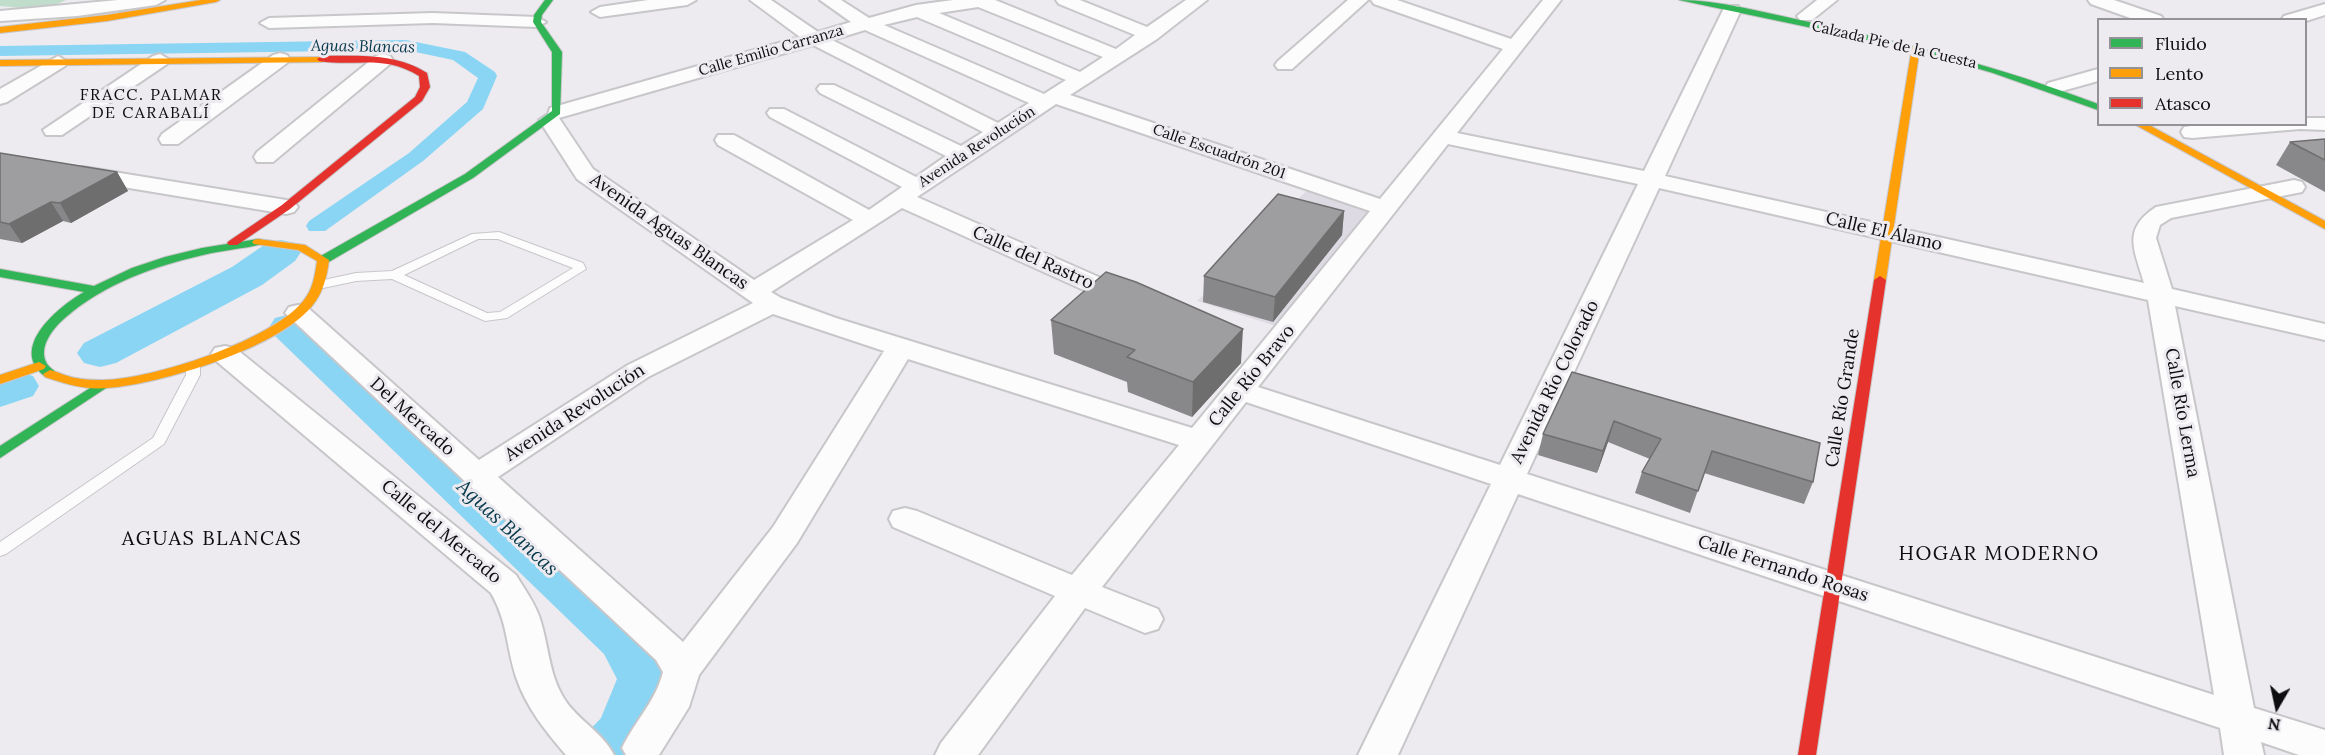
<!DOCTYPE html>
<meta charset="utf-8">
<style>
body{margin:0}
#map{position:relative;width:2325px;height:755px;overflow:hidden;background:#edebef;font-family:Lora,serif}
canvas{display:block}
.legend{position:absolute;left:2097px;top:18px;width:210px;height:108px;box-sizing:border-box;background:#edeaf0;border:2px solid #949296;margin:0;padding:8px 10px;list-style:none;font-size:18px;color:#0e0d10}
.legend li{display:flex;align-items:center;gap:12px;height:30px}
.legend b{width:30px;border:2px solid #949296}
.north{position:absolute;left:2247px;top:677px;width:60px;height:60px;-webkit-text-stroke:4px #edeaf0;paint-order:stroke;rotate:189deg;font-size:16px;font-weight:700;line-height:24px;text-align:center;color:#0e0d10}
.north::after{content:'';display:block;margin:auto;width:21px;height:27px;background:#0e0d10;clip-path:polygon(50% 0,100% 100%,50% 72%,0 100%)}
</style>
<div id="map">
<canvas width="2325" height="755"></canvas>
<ul class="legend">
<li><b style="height:8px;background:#30b455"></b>Fluido</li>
<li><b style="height:8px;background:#ff9f0a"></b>Lento</li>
<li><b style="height:8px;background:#e5322d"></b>Atasco</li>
</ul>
<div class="north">N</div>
</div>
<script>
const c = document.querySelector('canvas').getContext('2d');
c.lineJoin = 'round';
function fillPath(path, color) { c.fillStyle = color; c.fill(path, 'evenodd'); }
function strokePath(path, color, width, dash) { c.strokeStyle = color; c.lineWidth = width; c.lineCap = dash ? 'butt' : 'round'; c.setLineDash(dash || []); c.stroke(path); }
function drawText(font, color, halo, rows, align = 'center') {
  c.font = font + ' Lora,serif'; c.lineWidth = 6; c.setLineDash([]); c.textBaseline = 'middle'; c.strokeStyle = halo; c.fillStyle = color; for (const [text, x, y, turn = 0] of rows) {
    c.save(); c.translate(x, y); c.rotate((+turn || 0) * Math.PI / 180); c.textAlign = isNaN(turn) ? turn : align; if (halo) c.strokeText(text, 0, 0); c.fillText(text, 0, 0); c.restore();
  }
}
const built = new Path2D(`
 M1310 187 1374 207 1276 326 1197 301Z`);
const green = new Path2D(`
 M0 0H66L44 10 0 6Z`);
const canal = new Path2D(`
 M406 40 465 52 495 72 497 76 483 109 423 161 325 231H309L306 226 309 221 409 153 467 102 478 78 453 60 406 50 0 56V46Z`);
const river = new Path2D(`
 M281 240 295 243 301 252 295 261 262 285 116 363 100 367 84 363 77 353 84 343 232 267 267 243Z
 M291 314 307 318 647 623 677 679 659 733 647 755H575L584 736 601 718 617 679 604 654 275 336 269 327 275 318Z
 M16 371 33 376 39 386 33 396 0 407V376Z`);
const lane = new Path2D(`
 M499 232 583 263 586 269 507 318 485 321 392 279 356 281 323 288 317 284 319 281 356 273 392 271 472 234ZM478 239H498L573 268 500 312 487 313 404 275Z
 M193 362 200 366V375L164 444 6 554 0 556V542L153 438 186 375V366Z`);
const street = new Path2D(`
 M118 0H165L156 5 77 16 0 21V11Z
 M648 0H696L687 5 600 17 591 12 600 7Z
 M750 0H771L818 32 851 22 820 0H841L869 18 916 5 953 0H995L1116 49 1135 35 1059 4 1056 0H1080L1147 27 1186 0H1207L1157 39 1070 95 1380 199 1503 49 1374 4 1371 0H1397L1511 39 1543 0H1561L1457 133 1644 171 1723 10 1726 6H1738L1741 10 1665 176 2144 283C2135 250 2121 230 2156 207L2294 180 2302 182 2305 187 2302 192 2171 218 2160 225 2156 238 2172 289 2325 324V340L2175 306 2254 708 2325 730V755H2299L2261 742 2264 755H2224L2220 728 1518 494 1398 755H1358L1491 484 1246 402 1102 587 1158 609 1163 619 1158 629 1145 633 1085 608 978 755H935L941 743 1055 596 893 527 889 519 893 511 905 508 917 511 1072 575 1179 445 908 359 797 543 699 675 689 707 659 755H626L622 748C635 721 656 701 663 672L656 660 285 313 289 307 298 305 307 307 479 460 628 365 753 303 577 179 539 120 548 114 550 108 800 37ZM978 7 1103 57 1080 72 939 13ZM917 17 1066 80 1044 94 884 25ZM865 30 1029 103 998 123 832 40ZM813 45 983 132 961 146 834 85H820L817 89 820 93 946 156 916 177 784 109H770L767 113 770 117 902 187 869 210 734 135H718L715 140 718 145 853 220 754 280 593 169 559 118ZM1056 104 1370 211 1192 428 836 318 781 298 771 292 902 208 1117 305 1126 307 1135 305 1139 299 1135 293 917 197ZM1448 144 1638 184 1500 465 1258 387ZM1659 188 2148 300 2214 695 1527 474ZM773 314 884 351 773 527 683 642 498 477 648 377Z
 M1348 0H1368L1292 69H1278L1275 65 1278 61Z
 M1817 0H1837L1812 20H1800L1797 16Z
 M2088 0H2114L2161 16 2164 20H2136L2091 4Z
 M2325 4V15L2306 21 2281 20 2284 16Z
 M433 13 537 17 546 22 537 27 433 23 269 28 260 23 269 18Z
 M280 53 287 55 290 59 287 63 178 144H162L159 139 162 134 273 55Z
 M160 54 170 60 167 64 62 135H46L43 130 153 56Z
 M383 54 390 56 393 60 390 64 273 162H257L254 157 257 152 376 56Z
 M58 56 68 62 65 66 7 102 0 104V89Z
 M2098 69V81L2055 93 2048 91 2045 87 2048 83Z
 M2306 118H2325V130L2300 129 2192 138 2184 137 2181 132 2184 127 2206 124H2306Z
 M83 167 286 200 294 202 298 207 294 212 286 214 75 179 72 174 75 169Z
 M225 346 235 348 516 575C524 588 534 602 539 616 549 644 548 674 565 700 578 720 603 733 614 755H566C546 732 526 707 516 677 506 646 508 623 491 593L215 360 211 354 215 348Z`);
const fast = new Path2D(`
 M545 0H553L542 15 541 22 562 52 560 114 473 178 327 263H319L317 260 319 257 465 174 552 111V52L533 22 534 15Z
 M1679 0C1719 0 1761 12 1800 20 1902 42 2001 67 2098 104V110L1993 73 1942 58 1841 34Z
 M258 239 262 240 264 242 262 244C243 249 223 250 203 255 154 266 104 284 66 317 54 327 37 347 47 364 50 368 54 370 57 374L50 378C43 376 40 373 36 367 18 339 63 304 84 292L0 277V269L94 286 132 268 165 257 202 248Z
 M101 381 106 382 108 385 106 388 0 458V446Z`);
const slow = new Path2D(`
 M201 0H220L216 2 107 21 0 33V27L107 15Z
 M1916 44 1920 47 1886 280 1880 284 1874 280 1912 47Z
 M325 57 327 59 322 62 0 66V60Z
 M2134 124H2147L2325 221V229Z
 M258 239 305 245 329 260C327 277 323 293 312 306 278 348 161 384 107 388 85 390 66 384 45 377L43 374 50 370C59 372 67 377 76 378 85 380 95 380 103 380 154 379 273 340 304 300 313 289 315 275 317 261L298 250 254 244 252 242 254 240Z
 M39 362 46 366 44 369 0 384V375Z`);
const jam = new Path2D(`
 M322 56C359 56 395 53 427 73L430 87 422 101 290 209 237 245H229L227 243 229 241 282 205 415 97 420 87 419 76C384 54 356 67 319 61L317 59Z
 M1880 276 1886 280 1816 755H1798L1874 280Z`);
const wall = new Path2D(`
 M2325 139V192L2276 165 2290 142Z
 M0 153 117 172 128 191 71 223 63 221 22 243 0 239Z
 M1344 211 1342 235 1273 322 1203 302 1204 276Z
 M1051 320 1241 363 1192 417 1128 392 1127 382 1054 354Z
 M1572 372 1813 482 1804 504 1704 473 1690 513 1635 493 1642 472 1650 459 1608 442 1597 473 1538 455 1543 434Z`);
const shadedWall = new Path2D(`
 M117 172 128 191 71 223 60 203Z
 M51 202 63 221 22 243 9 224Z
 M1344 211 1342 235 1273 322 1275 297Z
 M1243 329 1241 363 1192 417 1193 382Z
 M1614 421 1608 442 1597 473 1603 451Z`);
const building = new Path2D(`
 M2325 139V160L2290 142Z
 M0 153 117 172 60 203 51 202 9 224 0 222Z
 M1278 194 1344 211 1275 297 1204 276Z
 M1106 272 1136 282 1243 329 1193 382 1127 357 1135 350 1051 320Z
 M1572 372 1820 443 1813 482 1712 451 1698 491 1642 472 1661 439 1614 421 1603 451 1543 434Z`);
const farStreetnames = [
 ["Calzada Pie de la Cuesta",1894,45,13],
 ["Calle Emilio Carranza",771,51,-16],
 ["Avenida Revolución",977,147,-33],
 ["Calle Escuadrón 201",1219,152,19]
];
const farWaternames = [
 ["Aguas Blancas",363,47,1]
];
const farNeighbourhoodnames = [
 ["FRACC. PALMAR",151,95],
 ["DE CARABALÍ",151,113]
];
const streetNames = [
 ["Avenida Aguas Blancas",669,232,35],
 ["Calle El Álamo",1884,232,13],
 ["Calle del Rastro",1033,258,24],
 ["Calle Río Bravo",1252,376,-51],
 ["Avenida Río Colorado",1555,382,-64],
 ["Calle Río Grande",1843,398,-81],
 ["Avenida Revolución",575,413,-33],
 ["Calle Río Lerma",2182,413,80],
 ["Del Mercado",412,417,42],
 ["Calle del Mercado",441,532,40],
 ["Calle Fernando Rosas",1783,569,18]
];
const waterNames = [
 ["Aguas Blancas",507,528,43]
];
const neighbourhoodNames = [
 ["AGUAS BLANCAS",212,539],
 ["HOGAR MODERNO",1999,554]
];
fillPath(built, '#dedae3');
fillPath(green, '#c0ddcc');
fillPath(canal, '#8ad5f4');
fillPath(river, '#8ad5f4');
strokePath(lane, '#c7c6c9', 2);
strokePath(street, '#c7c6c9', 4);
strokePath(fast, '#c7c6c9', 2);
strokePath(slow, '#c7c6c9', 2);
strokePath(jam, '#c7c6c9', 2);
fillPath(lane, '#fcfcfd');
fillPath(street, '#fcfcfd');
fillPath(fast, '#30b455');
fillPath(slow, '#ff9f0a');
fillPath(jam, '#e5322d');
fillPath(wall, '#888789');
fillPath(shadedWall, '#6f6e6f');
fillPath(building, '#9e9d9f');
strokePath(building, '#6f6e6f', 1.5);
drawText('15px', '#0e0d10', '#edeaf0', farStreetnames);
drawText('italic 16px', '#06394b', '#edeaf0', farWaternames);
c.letterSpacing = '1.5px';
drawText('16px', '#0e0d10', '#edeaf0', farNeighbourhoodnames);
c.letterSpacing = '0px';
drawText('18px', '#0e0d10', '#edeaf0', streetNames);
drawText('italic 20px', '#06394b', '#edeaf0', waterNames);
c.letterSpacing = '1.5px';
drawText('20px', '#0e0d10', '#edeaf0', neighbourhoodNames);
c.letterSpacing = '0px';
</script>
